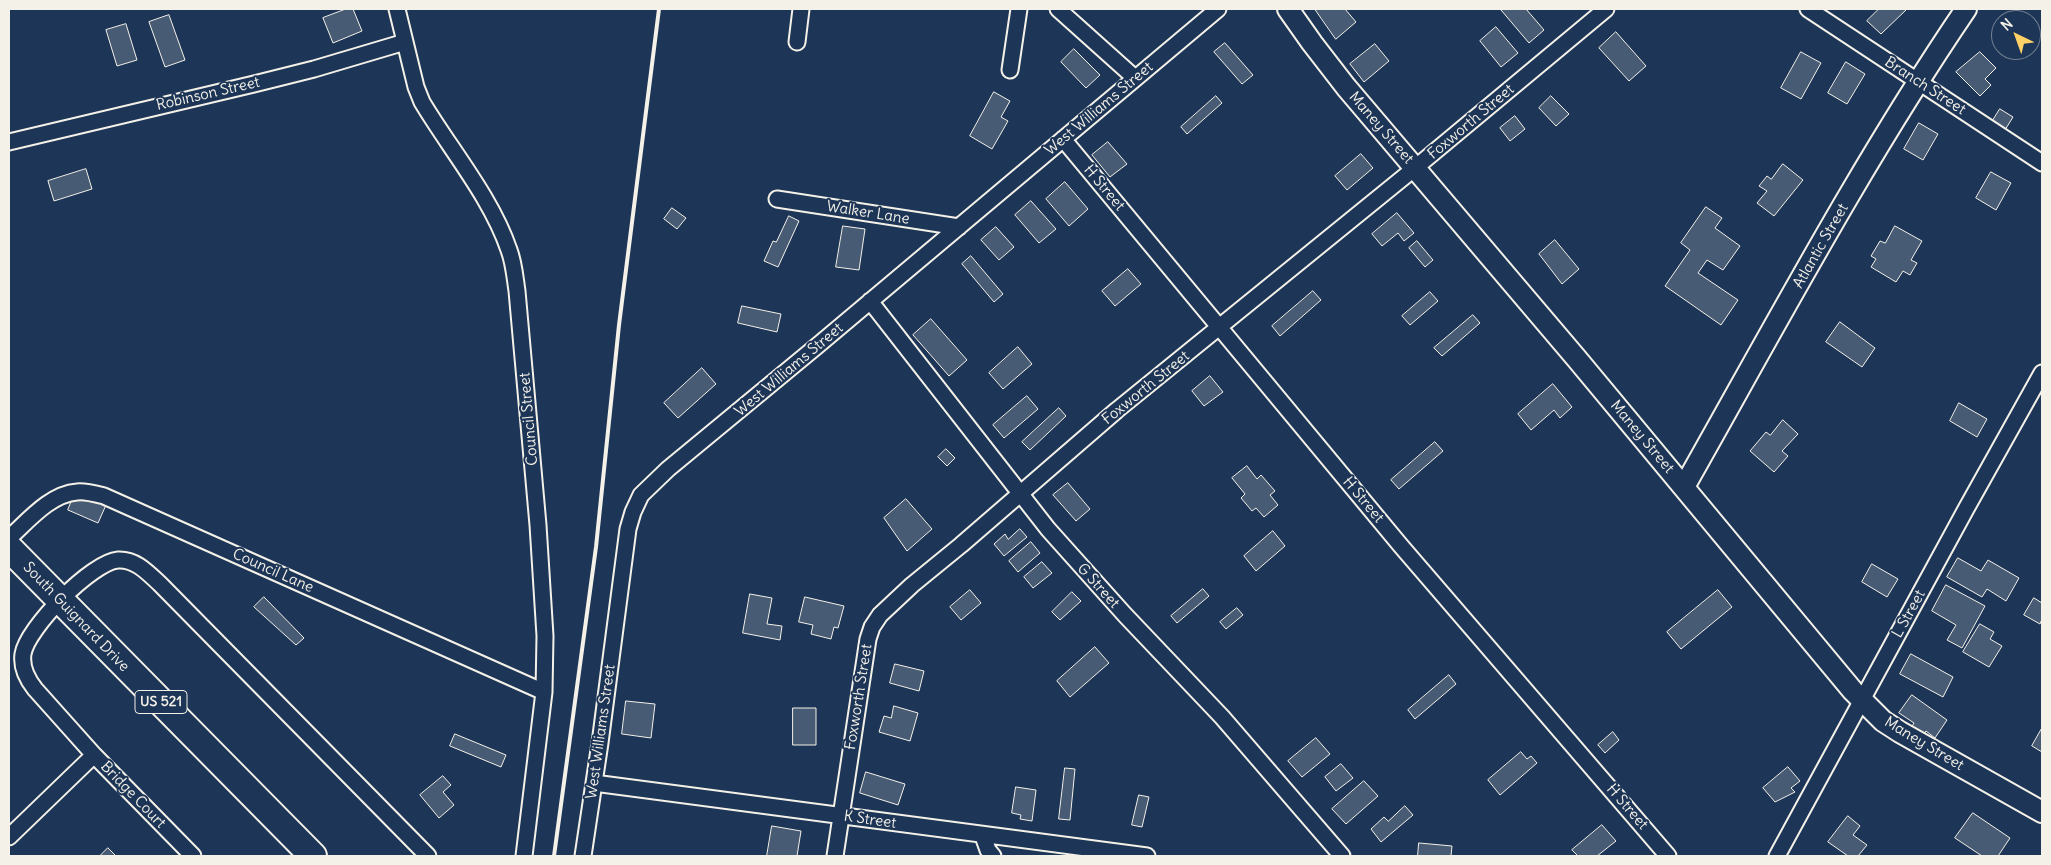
<!DOCTYPE html>
<style>
body{margin:0}
#map{position:relative;width:2051px;height:865px;overflow:hidden;background:#1d3557;font-family:Delius,sans-serif}
canvas{display:block}
.frame{position:absolute;inset:0;border:10px solid #f4f1e8;pointer-events:none}
.north{position:absolute;left:1991px;top:10px;width:50px;height:50px;box-sizing:border-box;background:#1d3557;border:1px solid #738091;border-radius:50%;rotate:318deg;font-size:14px;font-weight:700;line-height:20px;text-align:center;color:#f4f1e8}
.north::after{content:'';display:block;margin:auto;width:18px;height:22px;background:#ffd166;clip-path:polygon(50% 0,100% 100%,50% 72%,0 100%)}
</style>
<div id="map">
<canvas width="2051" height="865"></canvas>
<div class="frame"></div>
<div class="north">N</div>
</div>
<script>
const c = document.querySelector('canvas').getContext('2d');
c.lineJoin = 'round';
function fillPath(path, color) { c.fillStyle = color; c.fill(path, 'evenodd'); }
function strokePath(path, color, width, dash) { c.strokeStyle = color; c.lineWidth = width; c.lineCap = dash ? 'butt' : 'round'; c.setLineDash(dash || []); c.stroke(path); }
function drawText(font, color, halo, rows, align = 'center') {
  c.font = font + ' Delius,sans-serif'; c.lineWidth = 4; c.setLineDash([]); c.textBaseline = 'middle'; c.strokeStyle = halo; c.fillStyle = color; for (const [text, x, y, turn = 0] of rows) {
    c.save(); c.translate(x, y); c.rotate((+turn || 0) * Math.PI / 180); c.textAlign = isNaN(turn) ? turn : align; if (halo) c.strokeText(text, 0, 0); c.fillText(text, 0, 0); c.restore();
  }
}
const building = new Path2D(`
 M346 9H353L362 31 333 43 323 18Z
 M1315 9H1345L1356 22 1336 39Z
 M1503 9H1526L1544 30 1529 43 1501 10Z
 M1879 9H1907L1881 34 1867 21Z
 M169 15 185 60 165 67 149 22Z
 M126 24 137 60 117 66 106 30Z
 M1496 27 1518 53 1501 67 1480 41Z
 M1616 32 1646 66 1629 81 1599 48Z
 M1225 43 1253 75 1242 84 1214 52Z
 M1375 44 1389 61 1364 82 1350 64Z
 M1074 49 1100 75 1086 88 1061 62Z
 M1801 52 1821 63 1801 99 1781 88Z
 M1980 52 1996 68 1985 79 1991 85 1980 96 1956 72Z
 M1846 62 1865 74 1847 104 1828 93Z
 M994 92 1010 101 1001 117 1008 121 992 149 970 136Z
 M1216 96 1222 103 1187 134 1181 127Z
 M1551 96 1569 114 1556 126 1539 108Z
 M2000 109 2013 117 2005 130 1992 122Z
 M1515 116 1525 129 1510 141 1500 128Z
 M1919 123 1938 134 1923 160 1904 149Z
 M1108 142 1127 164 1110 177 1092 155Z
 M1361 154 1373 168 1347 190 1335 176Z
 M1783 164 1803 180 1774 216 1757 203 1767 191 1759 186 1767 176 1771 179Z
 M86 169 92 189 54 201 48 181Z
 M1991 172 2011 183 1996 210 1976 198Z
 M1065 182 1088 209 1069 226 1046 199Z
 M1031 201 1056 229 1039 243 1015 215Z
 M1706 207 1722 218 1715 228 1740 246 1723 270 1707 260 1698 273 1738 300 1721 325 1665 286 1690 250 1681 243Z
 M672 208 686 218 677 229 664 219Z
 M1397 213 1414 233 1404 241 1398 233 1382 246 1372 234Z
 M789 216 799 221 778 267 764 261 773 241 776 242Z
 M843 226 865 229 859 270 836 267Z
 M1895 226 1922 241 1911 260 1917 263 1910 275 1903 271 1896 282 1871 267 1876 259 1871 256 1880 241 1885 243Z
 M996 227 1014 247 999 260 981 240Z
 M1555 240 1579 269 1562 284 1539 254Z
 M1417 241 1433 260 1425 267 1409 248Z
 M971 256 1003 294 994 302 962 264Z
 M1128 269 1141 284 1115 306 1102 291Z
 M1313 291 1321 300 1280 336 1272 326Z
 M1430 292 1438 301 1410 325 1402 316Z
 M742 306 781 314 777 332 738 323Z
 M1473 315 1480 323 1442 356 1434 348Z
 M931 319 967 360 949 376 913 335Z
 M1840 322 1875 348 1862 367 1826 342Z
 M1018 347 1032 364 1003 389 989 373Z
 M702 368 716 384 678 418 664 403Z
 M1210 376 1223 392 1204 406 1192 391Z
 M1553 384 1572 407 1560 418 1554 410 1531 430 1518 414Z
 M1027 396 1038 409 1004 438 993 425Z
 M1959 403 1987 419 1977 437 1950 421Z
 M1059 408 1066 416 1030 450 1022 442Z
 M1783 420 1798 434 1782 451 1788 456 1774 472 1750 451 1766 432 1770 435Z
 M1435 442 1443 451 1399 489 1391 480Z
 M946 449 955 458 947 466 938 457Z
 M1247 466 1257 479 1261 475 1275 491 1270 495 1278 505 1264 517 1256 508 1252 511 1241 498 1245 494 1232 478Z
 M1068 483 1090 509 1076 521 1053 495Z
 M75 493 106 505 98 523 68 510Z
 M906 499 932 529 907 551 884 518Z
 M1020 529 1027 537 1004 556 994 544 1005 534 1008 539Z
 M1273 531 1285 546 1256 571 1244 556Z
 M1031 542 1040 553 1018 572 1009 561Z
 M1958 558 1981 571 1988 560 2019 578 2006 601 1987 589 1982 597 1947 577Z
 M1042 562 1052 573 1033 588 1024 577Z
 M1872 564 1898 579 1887 597 1862 582Z
 M1946 585 1985 606 1962 648 1947 640 1956 625 1932 611Z
 M1203 589 1209 596 1177 623 1171 616Z
 M970 590 981 603 961 620 950 607Z
 M1718 590 1732 607 1681 649 1667 632Z
 M1072 592 1081 601 1060 620 1052 612Z
 M750 594 772 598 767 624 782 626 780 640 743 633Z
 M264 597 304 638 296 645 254 607Z
 M805 597 844 606 838 628 834 627 831 639 811 634 813 625 799 622Z
 M2034 598 2042 603V619L2040 624 2024 615Z
 M1237 608 1243 615 1226 629 1220 622Z
 M1980 624 1994 632 1990 639 2002 646 1989 667 1963 652Z
 M1095 647 1109 663 1070 697 1057 681Z
 M1911 654 1953 677 1943 697 1900 674Z
 M895 664 924 671 919 691 890 683Z
 M1449 675 1456 684 1415 719 1408 710Z
 M1912 695 1947 720 1935 738 1926 731 1923 736 1911 728 1914 723 1899 713Z
 M626 701 655 704 651 738 622 734Z
 M894 706 918 713 910 741 879 732 884 716 891 718Z
 M793 708H816V745H793Z
 M2042 728V752L2032 746Z
 M1613 732 1619 740 1605 753 1598 745Z
 M455 734 506 755 501 767 450 746Z
 M1316 738 1330 754 1302 777 1288 761Z
 M1521 752 1527 759 1531 756 1537 763 1500 795 1488 780Z
 M1341 764 1353 778 1336 791 1325 777Z
 M1788 767 1800 781 1791 788 1795 792 1775 802 1763 788Z
 M1065 768 1075 769 1070 820 1059 819Z
 M866 772 905 784 898 805 860 793Z
 M443 776 451 785 443 792 454 805 439 818 420 795Z
 M1364 781 1378 796 1346 824 1332 809Z
 M1016 787 1036 790 1032 821 1020 819 1021 815 1012 813Z
 M1139 795 1149 797 1142 827 1132 825Z
 M1405 806 1413 815 1381 842 1371 829 1384 817 1388 821Z
 M1973 813 2010 838 1998 856H1982L1955 838Z
 M1848 816 1860 826 1853 835 1867 845 1858 856H1848L1828 842Z
 M1602 825 1616 841 1597 856H1578L1572 850Z
 M772 826 801 831 797 856H767Z
 M1419 843 1452 846 1451 856H1418Z
 M108 848 116 856H100Z`);
const street = new Path2D(`
 M397 9 416 87 422 102C450 149 491 197 509 250 514 263 515 278 517 291L538 525 545 636 544 692 524 856
 M1058 9 1135 78
 M1808 9 2042 163
 M797 42 801 9
 M1010 70 1019 9
 M1063 139 1401 546 1668 856
 M9 142 254 84 314 69 405 42
 M777 199 959 227
 M870 301 1048 529 1125 615 1222 717 1342 856
 M9 538C28 521 50 494 77 492 85 491 96 494 104 496L544 692
 M594 783 1147 856
 M983 836 988 850 993 856
 M9 837 94 755
 M193 856 94 755 35 689C27 679 21 668 23 654 27 628 92 562 118 560 136 559 148 573 160 584L428 856
 M583 856 600 743 628 529 633 512 641 495 668 469 817 346 1218 9
 M835 856 868 639 872 627 880 615 912 585 961 545 1117 410 1415 168 1606 9
 M1777 856 1966 509 2042 373`);
const secondary = new Path2D(`
 M1288 9 1312 43 1346 87 1577 359 1853 691 1883 721 1900 732 2042 812
 M1684 487C1775 326 1862 162 1966 9`);
const highway = new Path2D(`
 M9 548 313 856`);
const rail = new Path2D(`
 M554 856 596 547 619 325 659 9`);
const shields = [
 [161,702,52]
];
const shieldNames = [
 ["US 521",161,702]
];
const streetNames = [
 ["Branch Street",1925,86,33],
 ["Robinson Street",208,94,-13],
 ["West Williams Street",1099,109,-40],
 ["Foxworth Street",1471,122,-40],
 ["Maney Street",1381,128,49],
 ["H Street",1104,188,50],
 ["Walker Lane",868,213,9],
 ["Atlantic Street",1821,246,-60],
 ["West Williams Street",789,370,-40],
 ["Foxworth Street",1146,388,-39],
 ["Council Street",529,419,-95],
 ["Maney Street",1642,437,50],
 ["H Street",1363,500,50],
 ["Council Lane",273,571,24],
 ["G Street",1098,586,48],
 ["L Street",1909,614,-61],
 ["South Guignard Drive",76,617,46],
 ["Foxworth Street",859,697,-81],
 ["West Williams Street",601,732,-82],
 ["Maney Street",1924,744,31],
 ["Bridge Court",133,795,46],
 ["H Street",1627,807,49],
 ["K Street",870,820,8]
];
fillPath(building, '#485b74');
strokePath(building, '#f4f1e8', 1);
strokePath(street, '#f4f1e8', 19);
strokePath(secondary, '#f4f1e8', 24);
strokePath(highway, '#f4f1e8', 30);
strokePath(street, '#1d3557', 15);
strokePath(secondary, '#1d3557', 20);
strokePath(highway, '#1d3557', 26);
strokePath(rail, '#f4f1e8', 4);
for (const [x, y, w] of shields) { const box = new Path2D(); box.roundRect(x - w / 2, y - 11.5, w, 23, 4); c.fillStyle = '#1d3557'; c.fill(box); strokePath(box, '#f4f1e8', 1); }
drawText('bold 14px', '#f4f1e8', null, shieldNames);
drawText('15px', '#f4f1e8', '#1d3557', streetNames);
</script>
